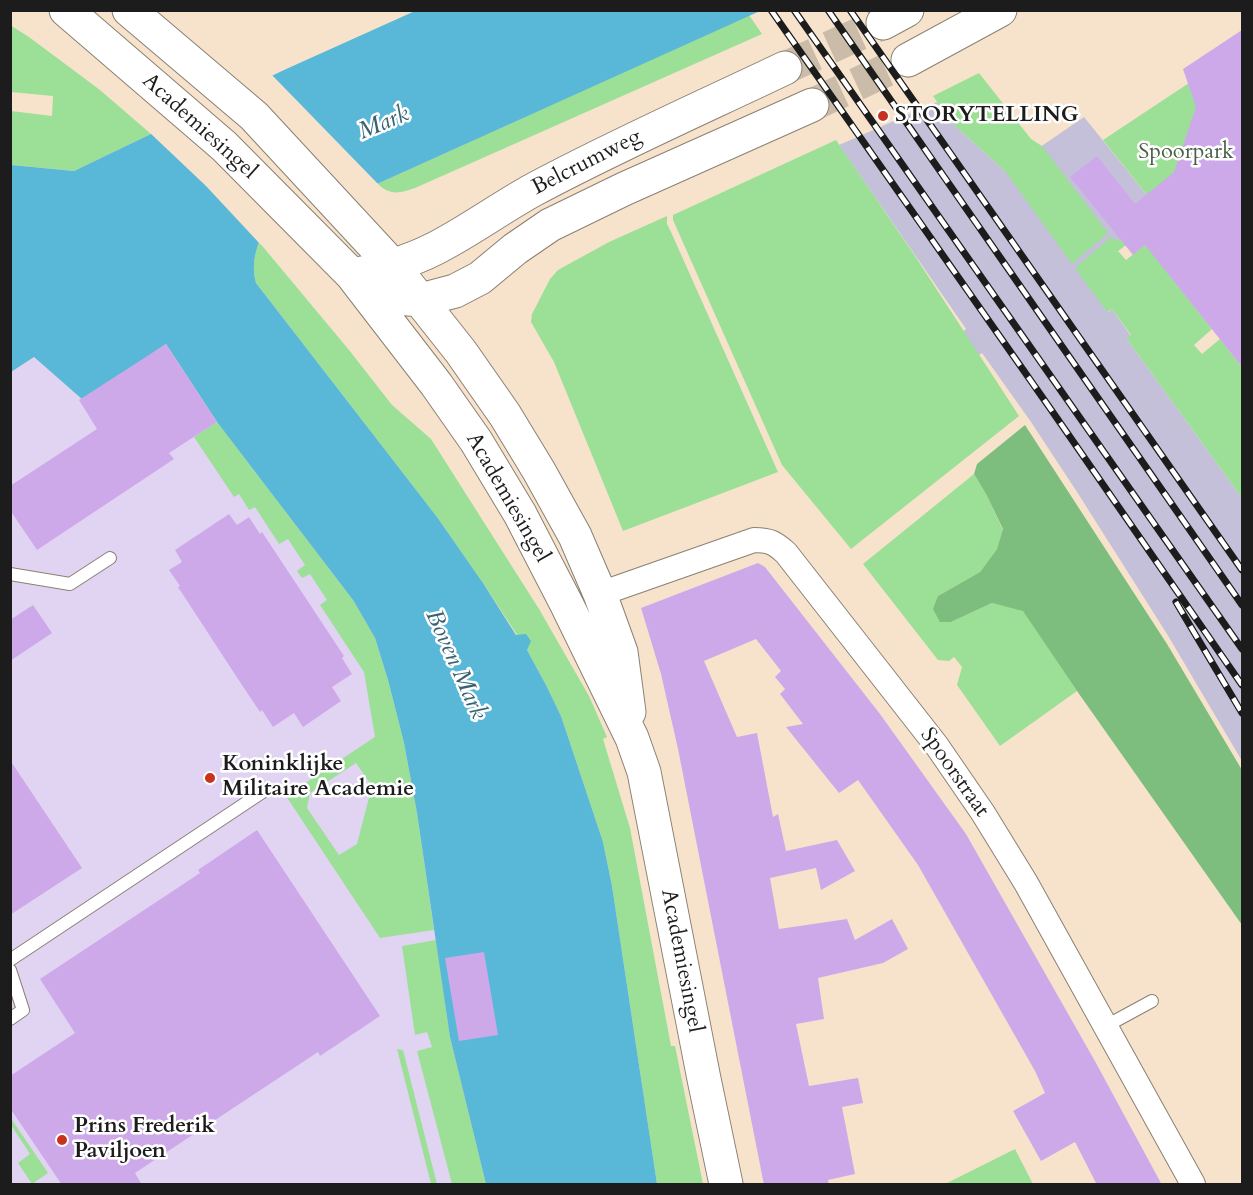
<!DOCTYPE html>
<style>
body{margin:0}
#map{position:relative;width:1253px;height:1195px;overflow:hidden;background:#f7e3cc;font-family:Cardo,serif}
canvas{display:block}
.frame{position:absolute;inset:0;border:12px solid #1c1c1c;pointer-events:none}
</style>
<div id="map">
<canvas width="1253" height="1195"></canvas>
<div class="frame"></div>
</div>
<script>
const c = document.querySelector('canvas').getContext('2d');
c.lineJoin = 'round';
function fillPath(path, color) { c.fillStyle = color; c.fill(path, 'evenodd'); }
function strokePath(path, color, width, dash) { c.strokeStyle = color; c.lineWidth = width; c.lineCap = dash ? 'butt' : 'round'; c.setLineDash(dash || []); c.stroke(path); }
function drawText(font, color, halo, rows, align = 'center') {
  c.font = font + ' Cardo,serif'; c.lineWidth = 5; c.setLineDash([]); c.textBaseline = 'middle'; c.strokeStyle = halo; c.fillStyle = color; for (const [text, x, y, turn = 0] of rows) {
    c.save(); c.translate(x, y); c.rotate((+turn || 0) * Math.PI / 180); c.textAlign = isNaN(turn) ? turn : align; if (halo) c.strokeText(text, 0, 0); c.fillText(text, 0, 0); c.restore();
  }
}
const built = new Path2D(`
 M166 344 217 422 353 600 530 1184H11V372L34 357 83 400Z`);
const industrial = new Path2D(`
 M937 102 953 124 1005 171 1084 117 1163 215 1118 251 1108 312 1112 309 1131 336 1127 339 1242 498V761L1167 634 1077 492 1031 422 982 353 976 357 960 334 966 329 839 145Z`);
const green = new Path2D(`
 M749 15 762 34 415 188C398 194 391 195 377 184Z
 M10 25 29 37 100 90 151 134 74 171 11 165V111L52 116 53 96 11 92Z
 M979 73 1031 139 1042 146 1108 233 1072 264 1005 171 953 124 933 96Z
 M1189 83 1242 101V362L1167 272 1212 329 1194 345 1202 354 1220 339 1242 367V498L1127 339 1131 335 1112 309 1107 312 1075 268 1111 237 1116 241 1124 235 1130 242 1118 251 1126 260 1145 245 1137 236 1163 215 1103 140Z
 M836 140 915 256 1019 416 851 549 782 465 673 220V215Z
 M667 216V224L671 232 778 472 623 531 554 362 531 322 532 314 550 279 558 270 609 242Z
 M259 242 349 350 392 405 431 439 539 609 589 696 607 737 603 739 630 828 671 1046H675L703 1184H657L612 886 603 842 561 716 546 685 527 650 483 583 437 517 256 283C252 268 254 256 259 242Z
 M217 422 353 600 375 638 388 680 404 743 417 813 434 930 380 938 286 796 375 737 364 672 320 605 327 600 310 574 302 578 297 571 305 565 288 539 279 544 255 507 249 510 239 494 234 497 194 437ZM356 763 372 786 357 844 339 855 307 808 310 793Z
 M974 474 986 494 1003 530 997 549 980 572 938 596 951 622 992 603 1023 610 1077 691 1000 746 957 685 962 667 954 657 949 661 938 660 863 564Z
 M436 940 450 1037 486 1184H452L417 1051 432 1047 427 1032 415 1035 402 946Z
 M397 1049 403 1050 437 1184H431Z
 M10 1117 48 1173 32 1184 18 1163 30 1154 11 1125Z
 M1015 1149 1033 1184H945Z`);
const forest = new Path2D(`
 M1025 425 1167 644 1242 770V925L1077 691 1023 611 992 603 951 622H940L933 609 938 596 980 572 997 549 1003 529 986 494 974 474 977 464Z`);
const water = new Path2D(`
 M415 11H760L377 184 259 242C254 256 252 268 256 283L437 517 483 583 516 635 526 634 531 641 527 650 546 685 561 716 603 842 612 886 657 1184H486L450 1037 417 813 404 743 388 680 375 638 353 600 217 422 166 344 83 400 34 357 11 372V165L74 171 284 70Z`);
const pier = new Path2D(`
 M271 74 380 186 261 245 206 186 149 132Z`);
const building = new Path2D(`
 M1242 30V367L1145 245 1133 255 1070 177 1097 156 1135 204 1174 172 1196 107 1183 69Z
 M166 344 217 422 169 453 174 459 37 550 10 510V486L97 429 79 400Z
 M229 514 237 525 249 517 260 534 262 532 344 656 342 658 352 674 332 687 341 701 303 727 294 713 273 727 262 710 260 712 240 682 178 587 180 586 169 570 182 562 175 550Z
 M758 563 765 567 880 714 966 834 1096 1063 1162 1185H1097L1075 1142 1041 1161 1013 1111 1045 1093 1035 1071 918 865 858 780 839 793 786 727 803 724 780 694 785 689 775 677 781 671 756 639 704 661 737 737 757 733 773 817 778 814 786 851 837 840 855 871 821 890 816 868 770 878 779 929 847 919 855 940 892 919 908 949 883 963 818 978 824 1019 796 1024 809 1086 858 1078 863 1103 842 1107 855 1174 828 1180 829 1185H764L678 749 661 674 641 608Z
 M33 605 52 633 10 661V620Z
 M10 760 82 868 10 915Z
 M257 830 380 1016 320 1056 318 1052 135 1173 142 1185H62L10 1108V1076L75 1033 40 979 200 873 198 870Z
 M484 952 498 1035 459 1041 445 958Z`);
const secondaryTunnel = new Path2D(`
 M785 68 883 23
 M812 105 908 60`);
const lane = new Path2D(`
 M10 574 70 584 110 558
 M10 960 264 791
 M10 970 23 1010 10 1019
 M1106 1026 1152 1001`);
const street = new Path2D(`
 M600 594 754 540C770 540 775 543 786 553L937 746 983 813 1026 883 1193 1184`);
const secondary = new Path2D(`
 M66 10 224 146 355 278 377 292 396 298 421 300 455 291 480 278 515 249 550 225 624 189 812 105
 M129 10 254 116 393 266 461 352 505 415 539 471 575 536 600 594 621 652 629 712
 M883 23 907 10
 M908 60 1000 10
 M726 1184 704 1079 644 772 632 738 567 605 520 514 476 441 436 384 352 275C386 269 418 259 447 242 476 226 504 206 533 190 615 146 701 108 785 68`);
const rail = new Path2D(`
 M771 10 1052 411 1242 685
 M794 10 1242 649
 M828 10 1242 605
 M850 10 1242 570
 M1176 602 1242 713`);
const markers = [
 [883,116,6,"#c8321e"],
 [210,778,6,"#c8321e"],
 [62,1140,6,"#c8321e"]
];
const poiNames = [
 ["STORYTELLING",895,116],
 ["Koninklijke",222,765],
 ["Militaire Academie",222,790],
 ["Prins Frederik",74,1127],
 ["Paviljoen",74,1152]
];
const streetNames = [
 ["Academiesingel",199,127,42],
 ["Belcrumweg",587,163,-27],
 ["Academiesingel",507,498,60],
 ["Spoorstraat",954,773,55],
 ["Academiesingel",681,961,79]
];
const parkNames = [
 ["Spoorpark",1186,153]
];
const waterNames = [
 ["Mark",384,124,-23],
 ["Boven Mark",455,665,66]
];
fillPath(built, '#e1d4f3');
fillPath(industrial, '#c5c0da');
fillPath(green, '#9cdf96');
fillPath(forest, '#7dbe7f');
fillPath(water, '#59b7d8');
fillPath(pier, '#f7e3cc');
fillPath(building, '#cea9ea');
strokePath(secondaryTunnel, '#cbbba9', 33, [33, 16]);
strokePath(lane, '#8a8074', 14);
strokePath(street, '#8a8074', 26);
strokePath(secondary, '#8a8074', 35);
strokePath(lane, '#fff', 12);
strokePath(street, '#fff', 24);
strokePath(secondary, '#fff', 33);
strokePath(rail, '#1c1c1c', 7);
strokePath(rail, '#fff', 4.5, [14]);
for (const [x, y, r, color] of markers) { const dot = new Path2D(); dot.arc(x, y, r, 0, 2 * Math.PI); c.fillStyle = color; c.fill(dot); strokePath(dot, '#fff', 2); }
drawText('bold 22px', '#1c1c1c', '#fff', poiNames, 'left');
drawText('22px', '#1c1c1c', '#fff', streetNames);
drawText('22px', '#496047', '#fff', parkNames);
drawText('italic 24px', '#376271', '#fff', waterNames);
</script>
